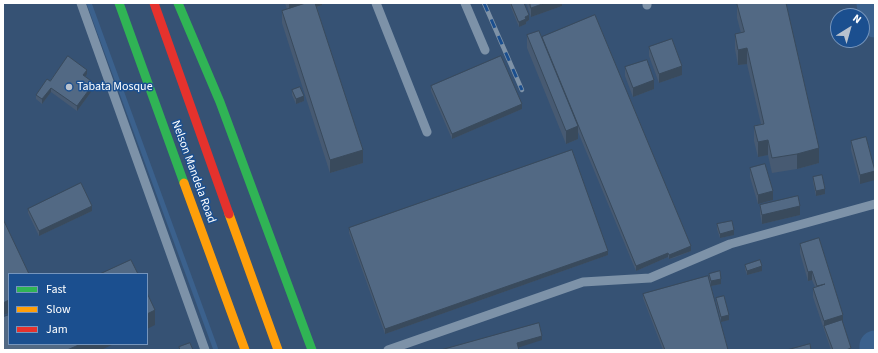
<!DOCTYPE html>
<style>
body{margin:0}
#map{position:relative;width:878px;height:353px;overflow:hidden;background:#365274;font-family:"Source Sans 3",sans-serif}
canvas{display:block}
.frame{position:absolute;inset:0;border:4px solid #fff;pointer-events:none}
.legend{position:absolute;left:8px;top:273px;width:140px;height:72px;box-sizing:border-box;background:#1b4f8f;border:1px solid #7695bc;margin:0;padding:5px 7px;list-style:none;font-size:12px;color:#fff}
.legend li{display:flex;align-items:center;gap:8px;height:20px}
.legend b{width:20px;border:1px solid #7695bc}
.north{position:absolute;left:830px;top:8px;width:40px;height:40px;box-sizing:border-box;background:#1b4f8f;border:1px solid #7695bc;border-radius:50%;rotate:37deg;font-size:11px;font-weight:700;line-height:16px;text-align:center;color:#fff}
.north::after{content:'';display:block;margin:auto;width:14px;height:18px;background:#b9c2ce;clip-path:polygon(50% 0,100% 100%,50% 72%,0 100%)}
</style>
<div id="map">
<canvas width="878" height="353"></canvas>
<div class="frame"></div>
<ul class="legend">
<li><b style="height:5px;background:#30b455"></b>Fast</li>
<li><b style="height:5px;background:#ff9f0a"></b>Slow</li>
<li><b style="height:5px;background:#e5322d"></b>Jam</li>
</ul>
<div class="north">N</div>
</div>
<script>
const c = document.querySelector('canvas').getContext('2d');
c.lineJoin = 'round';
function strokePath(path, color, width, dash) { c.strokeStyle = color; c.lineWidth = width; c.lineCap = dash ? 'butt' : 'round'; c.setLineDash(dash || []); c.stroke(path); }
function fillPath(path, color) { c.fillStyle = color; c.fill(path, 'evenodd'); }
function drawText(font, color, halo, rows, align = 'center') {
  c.font = font + ' "Source Sans 3",sans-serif'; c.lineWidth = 3; c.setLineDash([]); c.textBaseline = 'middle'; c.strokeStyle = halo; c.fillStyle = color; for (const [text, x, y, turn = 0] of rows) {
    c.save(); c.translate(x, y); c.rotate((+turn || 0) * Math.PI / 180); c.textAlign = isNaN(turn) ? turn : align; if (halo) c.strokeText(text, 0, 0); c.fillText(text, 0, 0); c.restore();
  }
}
const stream = new Path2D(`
 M89 3 216 350`);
const river = new Path2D(`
 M872 3 875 22
 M875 350V346`);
const lane = new Path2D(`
 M81 3 205 350
 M376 3 427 132
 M465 3 485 50
 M647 3V5
 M388 350 583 282 650 278 730 244 875 204`);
const fast = new Path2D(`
 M119 3 184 183
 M178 3 220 102 312 350`);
const slow = new Path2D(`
 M184 183 245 350
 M229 214 278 350`);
const jam = new Path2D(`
 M154 3 229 214`);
const rail = new Path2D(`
 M484 3 522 90`);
const wall = new Path2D(`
 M285 3H322V5L317 7 363 163 330 173 282 23V11L287 9Z
 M510 3H524L529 20 526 22V24L519 27 510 5Z
 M526 3H562V6L531 17Z
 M737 3 819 163 797 169 772 173 768 155 758 157 754 141V126L761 124 747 64 738 65 735 49V34L741 33 737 18Z
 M527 35 542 37 691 251 674 258 669 259 668 257 636 271 578 132V139L566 144 527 48Z
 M649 47 682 75 659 83 649 56Z
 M625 67 654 89 633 97 625 76Z
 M87 74 85 77 94 88 77 111 51 92 42 104 36 99V95L50 81Z
 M431 86 522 109 452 139 431 91Z
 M292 90 304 101 296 104 292 95Z
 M851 141 875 169 860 184 851 150Z
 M750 168 773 200 758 204 750 177Z
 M813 177 825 194 816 196 813 182Z
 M760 205 800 215 762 224 760 214Z
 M28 209 92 211 39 236 28 213Z
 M717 224 734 235 720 238 717 229Z
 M349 228 608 255 385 334 349 233Z
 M800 244 843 324 851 350H831L813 297V288L815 287 812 280 808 281 800 253Z
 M745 265 762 271 747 275 745 269Z
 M709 274 721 284 711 286 709 279Z
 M643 294 728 350H663L643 298Z
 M716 298 729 320 721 322 716 302Z`);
const shadedWall = new Path2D(`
 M290 3H322V5L289 16V4Z
 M545 3H562V6L531 17V8Z
 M529 15V20L526 22V24L519 27V22L525 17Z
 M747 48V64L738 65V50Z
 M682 66V75L659 83V74Z
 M87 70V74L83 80V75Z
 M654 80V89L633 97V88Z
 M94 83V88L77 111V106Z
 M51 88V92L42 104V99Z
 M304 96V101L296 104V99Z
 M522 104V109L452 139V134Z
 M578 126V139L566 144V131Z
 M768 140V155L758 157V142Z
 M819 148V163L797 169V154Z
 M363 150V163L330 173V160Z
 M875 171V180L860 184V175Z
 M825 189V194L816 196V191Z
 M773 191V200L758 204V195Z
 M92 206V211L39 236V231Z
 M800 206V215L762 224V215Z
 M734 230V235L720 238V234Z
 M691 246V251L669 259V255Z
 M608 251V255L385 334V329Z
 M668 253V257L636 271V266Z
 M762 266V271L747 275V271Z
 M812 271V280L808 281V272Z
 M721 279V284L711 286V281Z
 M9 300V313L3 315V303Z
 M155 310V325L147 329V314Z
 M729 315V320L721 322V317Z
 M843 315V324L824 326V330V321Z
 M542 336V340L517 348V343Z
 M81 344H114L101 350H67Z`);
const building = new Path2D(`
 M306 3H315L363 150 330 160 282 11Z
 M511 3H524L529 15 525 17 526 19 519 22Z
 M530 3H545L531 8Z
 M737 3H786L819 148 797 154 772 158 768 140 758 142 754 126 764 124 747 48 738 50 735 34 744 32Z
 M595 15 691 246 674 253 669 255 668 253 636 266 542 37Z
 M539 31 578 126 566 131 527 35Z
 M672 39 682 66 659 74 649 47Z
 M68 56 87 70 83 75 94 83 77 106 51 88 42 99 36 95 47 79 50 81Z
 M501 56 522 104 452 134 431 86Z
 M647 60 654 80 633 88 625 67Z
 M300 87 304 96 296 99 292 90Z
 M866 137 875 171 860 175 851 141Z
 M572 150 608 251 385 329 349 228Z
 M765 164 773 191 758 195 750 168Z
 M822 175 825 189 816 191 813 177Z
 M81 183 92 206 39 231 28 209Z
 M798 196 800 206 762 215 760 205Z
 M3 219 29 274H9V300L3 303Z
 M732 221 734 230 720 234 717 224Z
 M819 238 843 315 824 321 813 288 825 284 817 286 812 271 808 272 800 244Z
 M131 260 138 274H100Z
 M760 260 762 266 747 271 745 265Z
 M720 271 721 279 711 281 709 274Z
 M708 276 728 350H665L643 294Z
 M147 293 155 310 147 314Z
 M724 296 729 315 721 317 716 298Z
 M9 315V344H81L67 350H3V317Z
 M842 320 851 348 846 350H833L824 326Z
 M539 323 542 336 517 343 519 350H441Z
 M190 343 193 350H180L179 347Z
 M810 344 811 350H787Z`);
const markers = [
 [69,87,4,"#b9c2ce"]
];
const poiNames = [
 ["Tabata Mosque",77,87]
];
const streetNames = [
 ["Nelson Mandela Road",193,172,70]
];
strokePath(stream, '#3b618d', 5);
strokePath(river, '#3b618d', 31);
strokePath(lane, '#7d92a8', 9);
strokePath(fast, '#30b455', 9);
strokePath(slow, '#ff9f0a', 9);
strokePath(jam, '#e5322d', 9);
strokePath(rail, '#7e92a7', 4.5);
strokePath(rail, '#1b4f8f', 3, [9]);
fillPath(wall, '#475a72');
fillPath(shadedWall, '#394a5c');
fillPath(building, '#526984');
strokePath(building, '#394a5c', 1);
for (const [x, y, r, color] of markers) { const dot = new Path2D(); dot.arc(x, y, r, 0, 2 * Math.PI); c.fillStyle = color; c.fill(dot); strokePath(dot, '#1b4f8f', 1.5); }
drawText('12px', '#fff', '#1b4f8f', poiNames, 'left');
drawText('12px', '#fff', '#1b4f8f', streetNames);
</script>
